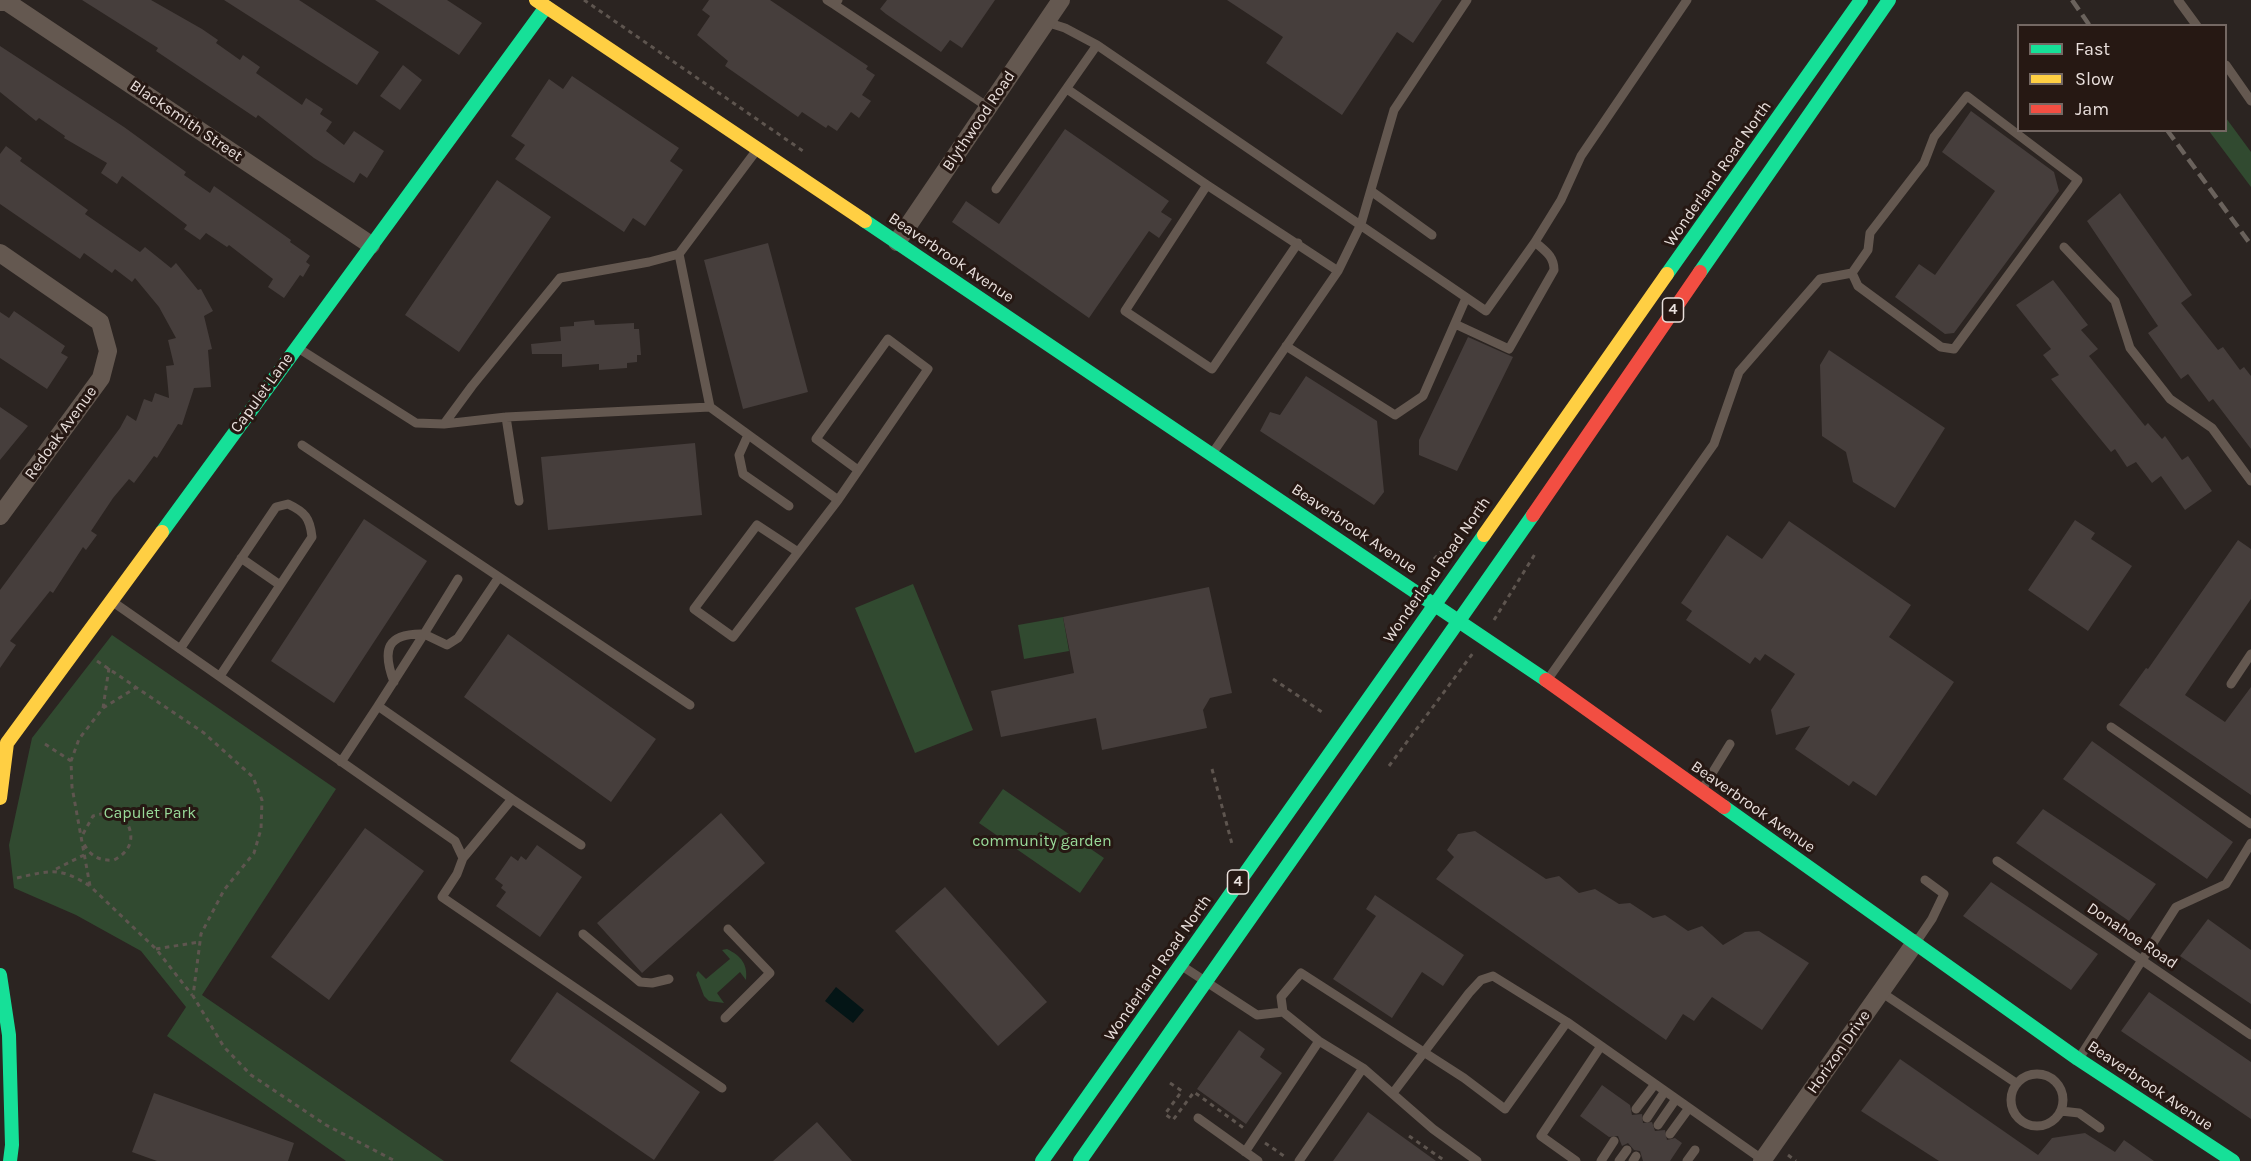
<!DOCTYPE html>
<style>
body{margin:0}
#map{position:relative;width:2251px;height:1161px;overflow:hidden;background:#2b2421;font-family:Karla,sans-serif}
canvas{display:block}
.legend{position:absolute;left:2017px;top:24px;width:210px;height:108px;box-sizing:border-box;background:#261813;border:2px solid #746863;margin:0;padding:8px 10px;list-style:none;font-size:18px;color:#e9dfdc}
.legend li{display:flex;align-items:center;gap:12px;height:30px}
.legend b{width:30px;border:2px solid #746863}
</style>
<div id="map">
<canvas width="2251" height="1161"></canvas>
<ul class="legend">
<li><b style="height:8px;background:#16e098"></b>Fast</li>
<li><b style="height:8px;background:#ffcf43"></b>Slow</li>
<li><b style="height:8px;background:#f24e42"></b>Jam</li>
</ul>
</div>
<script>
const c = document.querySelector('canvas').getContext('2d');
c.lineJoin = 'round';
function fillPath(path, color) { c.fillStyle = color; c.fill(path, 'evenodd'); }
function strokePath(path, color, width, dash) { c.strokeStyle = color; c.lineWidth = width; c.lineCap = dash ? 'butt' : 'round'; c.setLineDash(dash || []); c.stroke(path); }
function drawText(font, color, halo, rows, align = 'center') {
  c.font = font + ' Karla,sans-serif'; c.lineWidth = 6; c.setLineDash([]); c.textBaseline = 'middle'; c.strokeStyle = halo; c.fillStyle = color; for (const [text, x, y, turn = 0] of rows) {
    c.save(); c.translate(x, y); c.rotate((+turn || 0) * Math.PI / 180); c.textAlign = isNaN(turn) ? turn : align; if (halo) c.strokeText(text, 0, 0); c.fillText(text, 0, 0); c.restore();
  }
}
const green = new Path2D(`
 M2226 118 2251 152V187L2209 131 2226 130Z
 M913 584 973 730 915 753 855 608Z
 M1063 617 1069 651 1024 659 1018 625Z
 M112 635 336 789 202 995 444 1161H346L167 1036 186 1007 141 951 76 915 14 888 9 845 32 738Z
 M1003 789 1104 858 1080 893 979 823Z
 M727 949C741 956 748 964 746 980L740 972 717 993 724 1003 709 1001 704 996 696 975 698 971 706 979 730 959 722 950Z`);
const water = new Path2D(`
 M836 987 864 1010 853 1023 825 1001Z`);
const building = new Path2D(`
 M82 0H151L202 29 218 40 216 43 240 60 243 55 260 67 256 73 302 105 306 98 323 109 320 114 332 122 326 131 344 145 354 131 384 151 367 178 360 173 354 183 314 158 258 115 256 118 156 51 158 48Z
 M224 0H299L379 52 357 85Z
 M375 0H447L482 23 459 55Z
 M709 0H770L868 66 866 69 875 75 862 95 871 101 859 118 851 112 837 131 828 125 826 128 802 112 798 117 725 66 728 61 697 35 710 16 702 10Z
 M887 0H995L962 48 950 40 941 52 886 14 880 9Z
 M1227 0H1442L1413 43 1397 32 1342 115 1266 63 1283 37Z
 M0 46 124 127 186 172 184 175 210 193 214 186 291 240 290 242 310 256 306 262 310 265 303 277 300 275 284 298 268 287 273 279 229 245 227 247 206 233 200 240 184 229 187 225 122 176 117 184 101 173 107 163 64 138 65 136 39 118 36 121 0 92Z
 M403 65 422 80 400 110 380 96Z
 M572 76 679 148 670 161 683 170 645 226 633 218 624 232 515 159 525 145 511 136 549 79 563 89Z
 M1971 111 2054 172 2059 191 1954 333 1945 334 1895 297 1919 264 1935 275 1995 191 1942 152Z
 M1065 129 1169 201 1161 212 1172 219 1159 238 1149 231 1089 318 952 222 966 201 999 224Z
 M6 146 22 158 20 161 88 210 85 214 140 252 145 247 171 268 176 263 198 290 201 289 213 311 204 316 212 349 208 350 211 387 194 388 182 425 178 424 157 458 154 456 134 483 129 479 113 498 91 531 97 535 86 550 83 547 53 593 50 591 10 641 16 645 0 668V590L120 428 127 415 136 421 144 399 152 402 155 393 169 398 166 366 174 365 168 340 176 338 159 307 135 278 132 282 115 269 112 273 84 253 80 259 0 204V154Z
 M497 180 551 217 459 352 405 315Z
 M2120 193 2192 295 2181 303 2218 350 2223 347 2240 370 2244 367 2251 376V449L2213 399 2209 402 2188 374 2181 379 2148 333 2158 326 2087 221Z
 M768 243 808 392 743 409 704 260Z
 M2053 280 2088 325 2081 330 2098 349 2089 356 2145 426 2148 423 2162 439 2165 436 2182 460 2188 456 2212 491 2185 510 2161 476 2152 483 2136 462 2127 467 2115 449 2111 452 2051 379 2059 375 2043 355 2051 349 2016 305Z
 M14 311 65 346 61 353 68 357 47 389 0 358V312L9 318Z
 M594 320 595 325 634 323V329H639L641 355H637V362L627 363V368L599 370V364L562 367V354H532L531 344 561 341 560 327 574 326V322Z
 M1468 337 1513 357 1457 471 1419 455V440Z
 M1829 350 1945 428 1895 508 1853 482 1846 452 1822 436 1820 365Z
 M1306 376 1377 421 1384 492 1374 505 1260 431 1270 412 1280 415Z
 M0 407 28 426 0 460Z
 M695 443 702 515 548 530 541 457Z
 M364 519 427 561 334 703 271 661Z
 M2075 520 2095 533 2091 539 2132 566 2088 631 2028 590Z
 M1789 521 1911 605 1889 637 1954 682 1876 796 1853 781 1849 786 1795 749 1810 726 1776 735 1771 710 1795 674 1765 654 1760 661 1755 657 1750 664 1686 620 1692 611 1681 603 1727 535 1762 559Z
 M2238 540 2251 549V599L2185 695 2225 722 2251 687V795L2119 705 2146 668 2148 669Z
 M1209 587 1232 693 1210 698 1203 710 1207 728 1102 750 1096 718 1001 737 991 691 1074 673 1063 617Z
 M508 634 656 739 611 802 464 697Z
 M2092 741 2233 842 2207 879 2063 779Z
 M2043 809 2156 884 2129 921 2016 843Z
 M721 813 765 863 642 973 597 923Z
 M365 828 424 871 329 1000 271 957Z
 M1475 831 1546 879 1559 876 1579 893 1595 889 1619 904 1630 903 1653 918 1665 915 1688 931 1702 926 1723 945 1745 932 1759 931 1809 963 1762 1030 1712 997 1694 1021 1683 1014 1666 1040 1436 879 1454 857 1447 850 1458 834Z
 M537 845 582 877 540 937 496 906 506 892 501 888 503 885 495 879 511 856 518 861 521 856 526 860Z
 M1991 882 2098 954 2071 990 1963 916Z
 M945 887 1047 1002 998 1046 895 931Z
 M1375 895 1464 955 1443 986 1422 972 1392 1018 1333 979 1376 916 1366 909Z
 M2208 919 2251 950V1004L2180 956Z
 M557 992 700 1092 654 1160 510 1061Z
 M2149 992 2251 1062V1119L2121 1031Z
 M1239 1030 1265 1049 1260 1057 1282 1073 1246 1124 1197 1089Z
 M1900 1059 2038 1155 2052 1138 2085 1133 2115 1152 2124 1140 2154 1161H1939L1861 1111Z
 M1602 1085 1630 1105 1632 1115 1642 1114 1643 1123 1652 1122 1655 1131 1665 1130 1667 1140 1675 1138 1682 1143 1670 1161H1643L1640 1151 1634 1150 1628 1143 1622 1146 1618 1136 1609 1137 1580 1116Z
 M154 1093 294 1143 288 1161H157L132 1152Z
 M1368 1112 1436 1161H1333Z
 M817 1122 852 1161H773Z`);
const path = new Path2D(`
 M584 0 803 151
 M1434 559 1441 552
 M1494 620 1535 554
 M97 661 204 733 253 777 262 800 261 829 254 853 224 890 201 934 193 996 224 1047 251 1075 326 1125 395 1161
 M109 668 103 708 79 739 71 761 72 787 90 886 156 949 192 995
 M1273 679 1325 714
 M103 708 137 687
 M45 744 71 761
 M1389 766 1473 653
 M1212 769 1232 844
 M83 834 93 816 109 812 124 818C136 835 132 851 114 860 100 861 91 857 84 844
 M56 869 84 855
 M17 878C51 870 60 867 90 886
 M156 949 199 942
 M1170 1083 1182 1091 1165 1114 1173 1120 1194 1092 1245 1129
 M1409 1136 1445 1161
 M1265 1143 1287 1158
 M1788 1155 1796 1161`);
const lane = new Path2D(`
 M827 0 835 5 838 0
 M2178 0 2197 26
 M835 5 988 107
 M1046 22 1065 28 1097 45 1486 311 1535 242 1561 200 1581 156 1687 0
 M2226 65 2251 101
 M1067 89 1207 185 1338 271
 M1207 185 1125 311 1212 369 1298 243
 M996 189 1097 45
 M1371 191 1432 235
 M2064 247 2115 301 2130 348 2170 399 2212 428 2251 481
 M1455 324 1509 349 1554 270C1554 256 1545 251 1535 242
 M1286 346 1395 415 1423 396 1466 298
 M298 348 416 423 444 424 506 417 710 407 679 254
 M710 407 838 500 928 369 888 339 816 439 858 470
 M506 417 519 501
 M444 424 472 386 560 278 649 262 679 254 756 151
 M748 435 739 455 743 474 789 506
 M302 445 690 705
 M1214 451 1338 271 1361 224 1394 110 1467 0
 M798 552 757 525 694 609 733 637 838 500
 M241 558 280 585
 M458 579 424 634 447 645 458 638 499 577
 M113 602 455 841 463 858 457 874 442 897 722 1088
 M180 649 276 507 288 504C305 512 310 518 312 537L220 676
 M1548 679 1714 444 1739 372 1820 279 1852 273 1868 250 1870 233 1924 163 1934 137 1967 96 2078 180 1954 349 1941 347 1858 286 1852 273
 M394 682C382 650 386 633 424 634
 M2231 684 2251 654
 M378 706 424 634
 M2111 727 2251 824
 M341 762 378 706 512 799 463 858
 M1703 788 1730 744
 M512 799 581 845
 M1997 861 2251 1035
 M583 934 640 982 652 983 669 979
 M1917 941 1932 919 1944 894 1925 880
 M1182 966 1257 1015 1283 1012
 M1881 992 2016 1083
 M725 1018 770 973 728 929
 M2080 1057 2176 907 2226 884 2251 843
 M2011 1100a26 26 0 1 1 52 0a26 26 0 1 1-52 0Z
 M1393 1093 1469 993 1481 980 1493 976 1567 1022 1763 1160
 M1636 1109 1655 1084
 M2061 1111 2079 1113 2100 1128
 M1198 1118 1258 1161
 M1647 1118 1665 1091
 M1658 1125 1676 1099
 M1670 1134 1689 1108
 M1245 1152 1319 1041
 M1299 1161 1363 1068
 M1477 1161 1433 1129 1363 1068 1319 1041 1283 1012 1281 997 1301 973 1464 1078 1505 1109 1567 1022
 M1576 1161 1541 1136 1601 1046
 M1601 1161 1614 1141
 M1619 1161 1627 1150
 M1633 1161 1636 1156
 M1687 1161 1695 1150`);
const street = new Path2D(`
 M0 2H7L371 245
 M897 242 1061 0
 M0 253 100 322 108 351 101 378 0 516
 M1762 1161 1915 943`);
const fast = new Path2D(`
 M865 221 1546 680
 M1700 272 1889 0
 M1667 274 1861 0
 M162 532 546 7
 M1724 807 2078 1059 2233 1161
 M0 975 9 1035 12 1145 10 1161
 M1042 1161 1484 535
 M1080 1161 1533 515`);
const slow = new Path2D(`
 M536 0 865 221
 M1484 535 1667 274
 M0 798 7 743 162 532`);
const jam = new Path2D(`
 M1533 515 1700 272
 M1546 680 1724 807`);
const rail = new Path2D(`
 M2072 0 2090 26
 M2167 130 2251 245`);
const shields = [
 [1673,310,21],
 [1238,882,21]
];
const shieldNames = [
 ["4",1673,310],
 ["4",1238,882]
];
const streetNames = [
 ["Blacksmith Street",186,121,34],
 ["Blythwood Road",979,121,-56],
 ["Wonderland Road North",1718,174,-55],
 ["Beaverbrook Avenue",951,258,34],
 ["Capulet Lane",262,393,-54],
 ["Redoak Avenue",61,433,-54],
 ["Beaverbrook Avenue",1354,529,34],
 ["Wonderland Road North",1437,570,-55],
 ["Beaverbrook Avenue",1753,807,35],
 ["Donahoe Road",2132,936,34],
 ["Wonderland Road North",1158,968,-55],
 ["Horizon Drive",1839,1052,-55],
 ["Beaverbrook Avenue",2150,1086,34]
];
const parkNames = [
 ["Capulet Park",150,813],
 ["community garden",1042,841]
];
fillPath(green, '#314a30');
fillPath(water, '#041516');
fillPath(building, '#463e3c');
strokePath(path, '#5e554f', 3, [4.5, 4.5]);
strokePath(lane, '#645850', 9);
strokePath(street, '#645850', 18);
strokePath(fast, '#16e098', 14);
strokePath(slow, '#ffcf43', 14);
strokePath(jam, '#f24e42', 14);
strokePath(rail, '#6a625c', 4.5, [12, 6]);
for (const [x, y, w] of shields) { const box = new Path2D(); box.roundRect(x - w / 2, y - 12, w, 24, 4.5); c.fillStyle = '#261813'; c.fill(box); strokePath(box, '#e9dfdc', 1.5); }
drawText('bold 15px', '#e9dfdc', null, shieldNames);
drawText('16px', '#e9dfdc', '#261813', streetNames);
drawText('16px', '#99da99', '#261813', parkNames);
</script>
